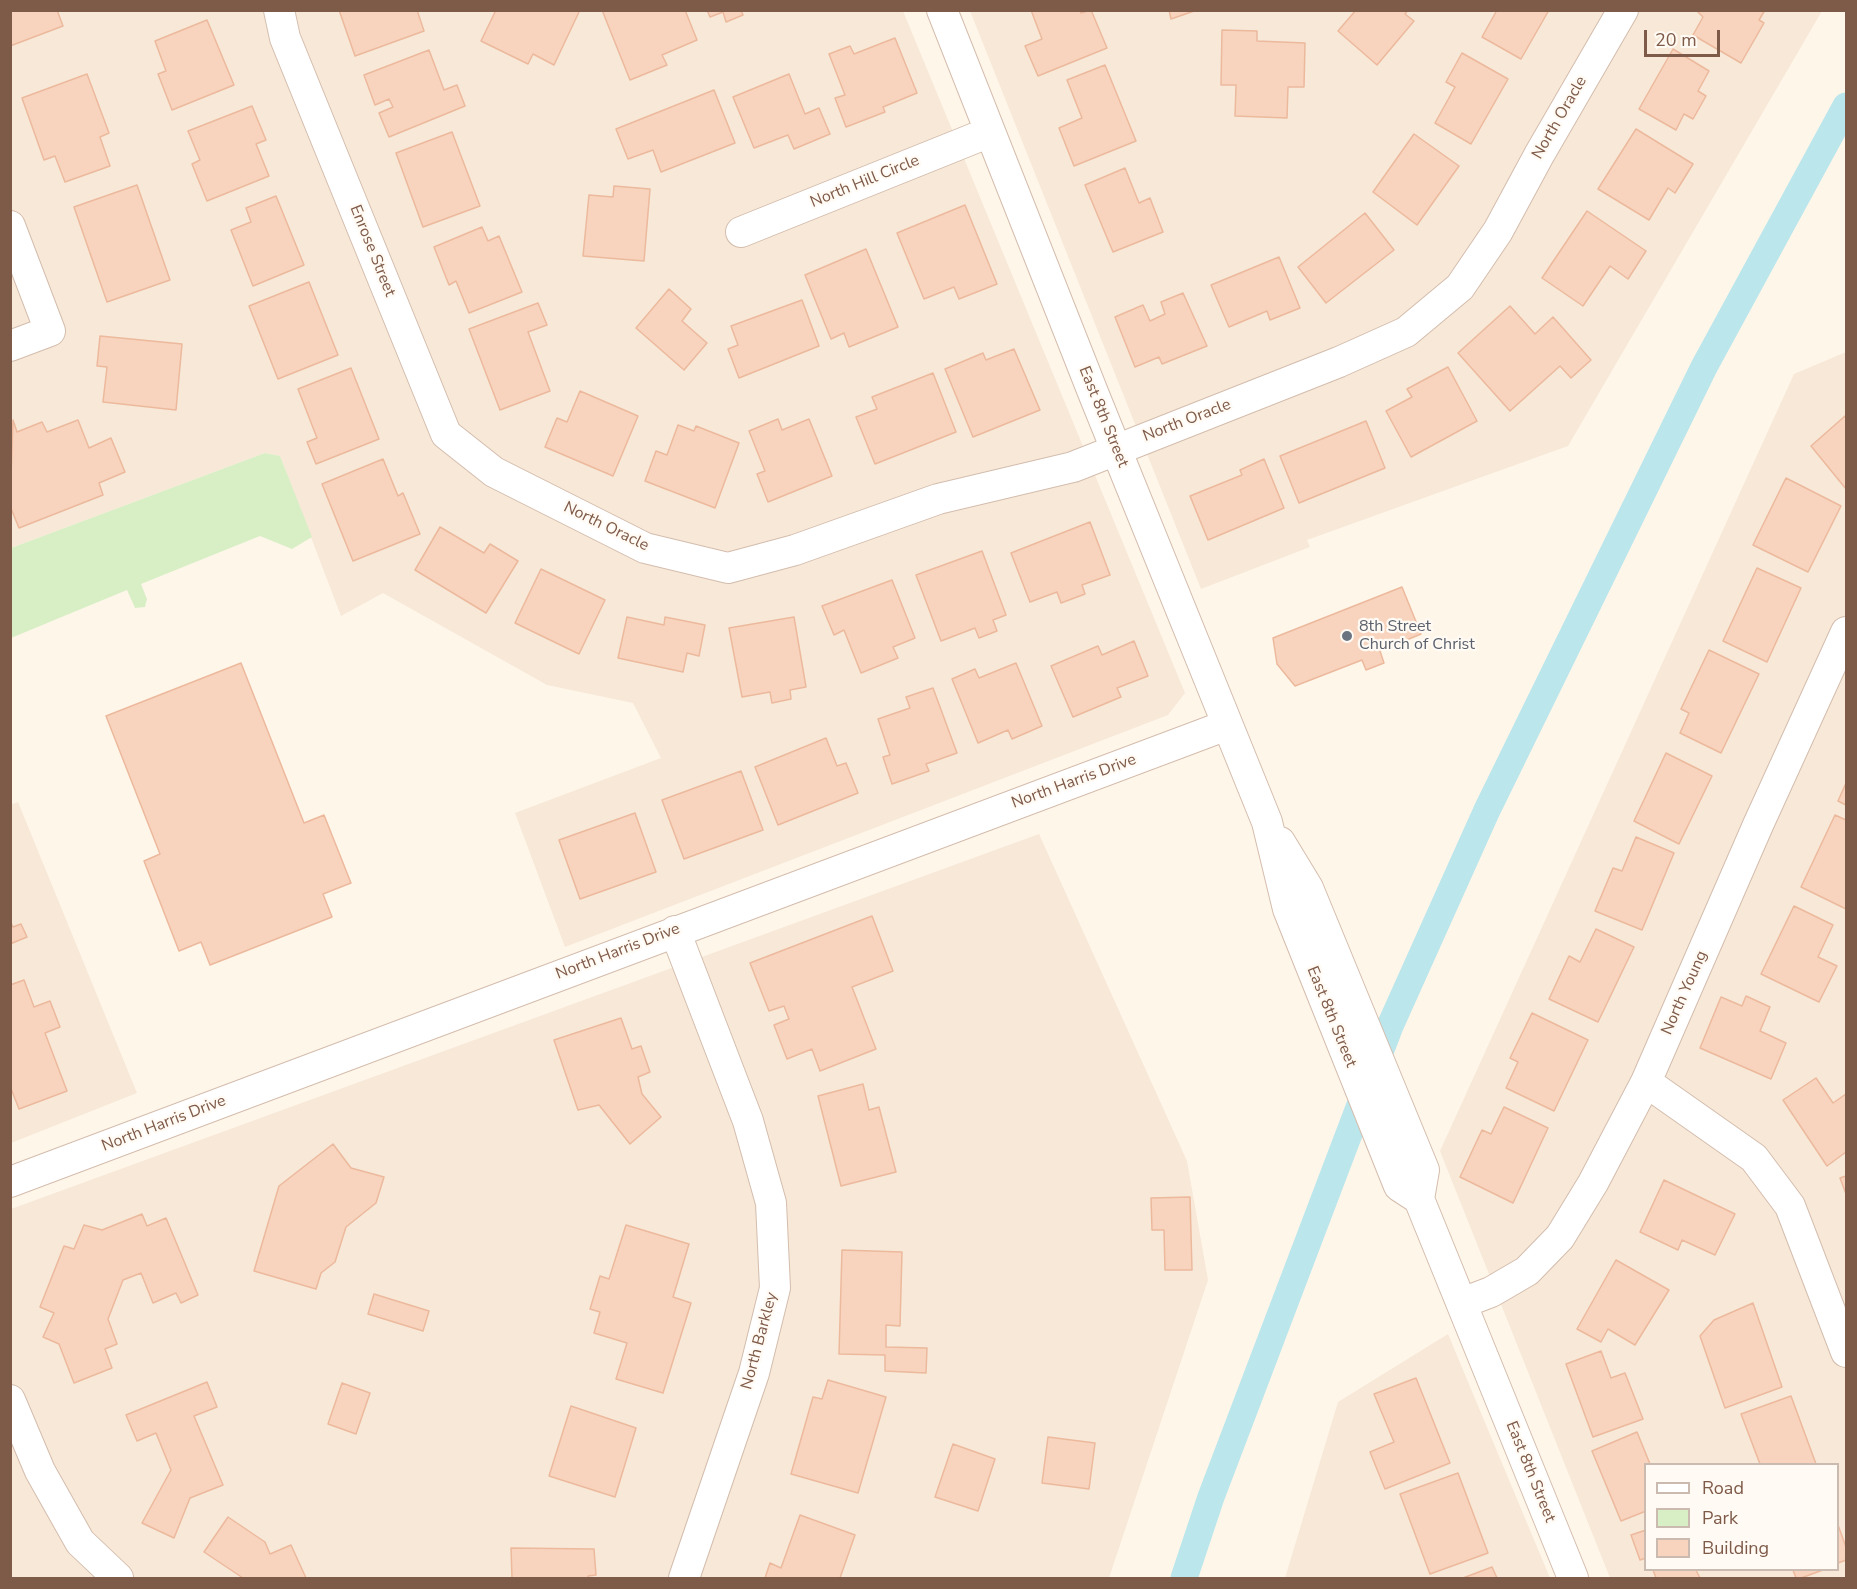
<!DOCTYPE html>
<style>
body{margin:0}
#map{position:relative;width:1857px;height:1589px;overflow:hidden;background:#fff6ea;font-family:"Nunito Sans",sans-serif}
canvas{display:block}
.frame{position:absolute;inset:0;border:12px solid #7e5a49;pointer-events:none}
.legend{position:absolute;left:1644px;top:1463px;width:195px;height:108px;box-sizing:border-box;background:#fffaf3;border:2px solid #cbbaaf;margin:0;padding:8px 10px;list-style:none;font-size:18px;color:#7e5a49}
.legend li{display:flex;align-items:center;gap:12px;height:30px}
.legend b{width:30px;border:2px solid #cbbaaf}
.scale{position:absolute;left:1644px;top:30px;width:76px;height:27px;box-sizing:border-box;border:3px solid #7e5a49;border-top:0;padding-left:8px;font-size:18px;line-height:21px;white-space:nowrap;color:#7e5a49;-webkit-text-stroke:4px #fffaf3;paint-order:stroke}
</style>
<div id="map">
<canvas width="1857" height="1589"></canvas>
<div class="frame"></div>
<ul class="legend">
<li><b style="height:8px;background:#fff"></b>Road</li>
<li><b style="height:16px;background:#d8efc6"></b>Park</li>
<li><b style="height:16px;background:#f8d4be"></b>Building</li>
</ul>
<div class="scale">20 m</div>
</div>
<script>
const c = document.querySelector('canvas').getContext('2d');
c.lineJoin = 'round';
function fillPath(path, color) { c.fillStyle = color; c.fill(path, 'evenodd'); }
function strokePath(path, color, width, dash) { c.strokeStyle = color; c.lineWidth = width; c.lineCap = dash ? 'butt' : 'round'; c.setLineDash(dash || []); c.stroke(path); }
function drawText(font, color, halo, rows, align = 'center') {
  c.font = font + ' "Nunito Sans",sans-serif'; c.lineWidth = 4.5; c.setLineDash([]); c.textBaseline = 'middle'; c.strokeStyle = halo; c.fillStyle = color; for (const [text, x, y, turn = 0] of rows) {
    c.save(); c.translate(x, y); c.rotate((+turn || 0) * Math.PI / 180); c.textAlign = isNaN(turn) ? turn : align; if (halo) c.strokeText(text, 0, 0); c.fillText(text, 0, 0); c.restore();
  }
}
const residential = new Path2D(`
 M11 11H903L1185 693 1168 715 565 947 515 813 661 758 633 703 547 685 383 593 341 616 280 456 265 453 11 548Z
 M970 11H1822L1568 446 1307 540 1310 547 1201 589Z
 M1846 352V1578H1610L1440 1151 1794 374ZM1646 1464H1838V1570H1646Z
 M18 802 137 1093 11 1143 10 805Z
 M1039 834 1187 1161 1208 1280 1109 1578H11V1209Z
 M1448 1334 1550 1578H1285L1338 1402Z`);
const green = new Path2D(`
 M265 453 280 456 312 537 292 549 260 536 141 584 147 599 145 607 135 608 127 590 11 638V548Z`);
const canal = new Path2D(`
 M1184 1578 1211 1497 1390 1026 1487 810 1704 367 1846 106`);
const building = new Path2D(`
 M10 10H57L63 26 10 46Z
 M339 10H417L424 31 355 56Z
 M496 10H577L579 12 554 65 533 54 528 64 481 41Z
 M602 10H685L697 40 662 55 667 65 630 80Z
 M707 10H741L743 15 726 22 723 12 710 17Z
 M1031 10H1080L1081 13 1091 10 1107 48 1038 76 1025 46 1042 39Z
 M1169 10H1197L1171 19Z
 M1356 10H1408L1405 14 1414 21 1377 65 1338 31Z
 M1497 10H1549L1521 59 1482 37Z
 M1696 10H1765L1759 20 1764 23 1741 63 1693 35 1703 17Z
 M207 20 234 85 172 110 158 74 166 71 155 41Z
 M1222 30 1257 31V41L1305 43 1304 87H1288L1287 118 1235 116 1236 85H1221Z
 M895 38 917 93 883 107 885 112 846 127 835 98 845 95 829 54 850 46 854 54Z
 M1673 49 1709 71 1698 91 1706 96 1693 119 1684 114 1676 130 1639 109Z
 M429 50 444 90 457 85 465 106 389 137 379 113 393 107 389 99 375 105 364 75Z
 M1462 53 1508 79 1471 144 1435 123 1455 87 1446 82Z
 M1105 65 1136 141 1074 166 1059 128 1082 118 1067 80Z
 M87 74 109 133 100 137 110 166 65 182 55 156 44 160 22 98Z
 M789 74 805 114 819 108 830 134 794 149 788 135 754 148 733 97Z
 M714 90 735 143 661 172 653 150 628 159 616 129Z
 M252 106 266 140 256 144 269 176 207 201 192 164 200 160 188 131Z
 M1636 129 1693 164 1675 193 1668 188 1649 220 1598 189Z
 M452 132 480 206 423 227 396 153Z
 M1414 134 1459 166 1417 225 1373 192Z
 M1125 168 1139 203 1150 198 1163 232 1113 252 1085 185Z
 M137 185 170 280 107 302 74 207Z
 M614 186 650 189 644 261 583 256 589 195 613 197Z
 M276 196 304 265 253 286 231 230 251 222 246 208Z
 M965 205 997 284 959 299 954 287 924 299 897 233Z
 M1587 211 1646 251 1628 279 1610 266 1583 306 1542 278Z
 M1365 213 1394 250 1326 303 1298 267Z
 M482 227 488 241 499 236 522 292 469 313 456 281 449 285 434 247Z
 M866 249 898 327 849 347 844 333 831 339 805 275Z
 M1279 257 1300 308 1270 320 1267 311 1229 327 1211 285Z
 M309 282 338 355 278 379 249 306Z
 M669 289 691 309 682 321 707 343 684 370 636 328Z
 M1183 293 1207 346 1162 364 1159 357 1135 367 1115 317 1143 305 1150 321 1165 314 1161 302Z
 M802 300 819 346 739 378 728 349 738 345 731 326Z
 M538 303 547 325 528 332 550 391 500 410 469 329Z
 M1510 306 1535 334 1553 317 1591 360 1571 378 1560 366 1510 411 1458 353Z
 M100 336 182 344 176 410 103 402 107 367 97 366Z
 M1014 349 1040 410 973 437 945 369 983 353 986 360Z
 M1448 367 1477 421 1411 457 1386 411 1412 397 1407 389Z
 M351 368 379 439 316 464 307 442 317 438 298 389Z
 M933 373 956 432 875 464 856 417 877 409 872 397Z
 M580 391 638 416 613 476 545 447 557 418 567 422Z
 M1845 416 1846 419V489L1811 446Z
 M778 419 782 430 809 419 832 476 768 502 757 474 765 471 749 431Z
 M13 420 17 432 42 422 47 432 78 420 89 448 111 438 125 472 99 483 103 495 19 528 10 506Z
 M1366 421 1385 468 1299 503 1280 456Z
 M678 425 694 431 696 426 739 443 715 508 645 481 656 451 667 455Z
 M383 459 398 496 403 493 420 534 353 561 322 484Z
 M1264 459 1284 508 1208 540 1190 496 1242 475 1240 470Z
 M1786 478 1841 506 1808 572 1753 545Z
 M1090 522 1110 575 1082 585 1085 594 1061 603 1057 592 1030 602 1011 553Z
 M440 527 484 553 490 544 518 561 486 613 415 570Z
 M982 551 1006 615 993 620 997 631 979 638 975 628 941 641 916 575Z
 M1757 568 1801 588 1767 662 1723 641Z
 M541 569 605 600 579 654 515 623Z
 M892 580 915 638 893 647 898 658 861 673 844 630 834 635 822 606Z
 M1402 587 1421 634 1380 651 1384 663 1366 670 1362 660 1295 686 1277 664 1273 638Z
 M627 617 664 625 665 617 705 625 699 656 687 653 683 672 618 658Z
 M794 617 806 687 790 690 791 699 772 703 770 692 742 697 729 628Z
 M1134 641 1148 676 1117 688 1121 697 1073 717 1051 666 1098 646 1102 655Z
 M1709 650 1759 674 1721 753 1680 733 1689 713 1681 709Z
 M241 663 304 823 324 815 351 883 323 894 332 917 210 965 201 942 179 951 144 861 160 854 106 716Z
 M1016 663 1042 726 1012 739 1008 730 978 743 952 679 975 669 979 678Z
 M933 688 957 753 926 764 929 771 892 784 883 757 890 755 878 719 910 708 906 697Z
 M826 738 837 766 846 763 858 793 778 825 755 767Z
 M1666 753 1712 776 1679 844 1634 821Z
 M741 771 763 830 684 859 662 800Z
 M1846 783V805L1838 801Z
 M635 813 656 872 580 899 559 840Z
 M1835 815 1846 820V909L1801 887Z
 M1636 837 1674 853 1642 930 1595 911 1613 868 1622 871Z
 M1794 906 1833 925 1818 957 1837 966 1819 1002 1761 974Z
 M872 916 893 971 852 987 876 1049 820 1071 812 1049 787 1059 774 1025 789 1019 784 1006 769 1011 750 963Z
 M10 921 13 927 21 924 27 937 10 944Z
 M1596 929 1634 947 1598 1022 1549 999 1569 956 1580 962Z
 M24 980 34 1007 50 1001 60 1027 45 1033 67 1091 19 1109 10 1086V985Z
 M1746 996 1770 1007 1760 1031 1786 1043 1771 1079 1700 1048 1721 997 1742 1006Z
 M1532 1013 1588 1040 1554 1111 1506 1088 1518 1062 1510 1058Z
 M621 1018 632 1049 641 1046 650 1072 638 1077 642 1094 661 1117 630 1144 599 1105 578 1110 554 1040Z
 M1816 1078 1833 1103 1846 1094V1152L1827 1166 1783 1100Z
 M863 1084 869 1110 879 1107 896 1172 841 1186 818 1096Z
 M1504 1107 1548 1128 1513 1203 1460 1177 1482 1130 1491 1134Z
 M333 1144 351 1168 384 1177 376 1203 346 1227 335 1262 321 1273 316 1289 254 1271 279 1186Z
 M1846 1176V1194L1840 1178Z
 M1664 1180 1735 1214 1715 1255 1682 1240 1678 1250 1640 1232Z
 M1190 1197 1192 1270H1165L1164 1230H1152L1151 1198Z
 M142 1214 147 1226 166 1218 198 1295 181 1303 176 1293 153 1303 141 1273 123 1280 108 1319 117 1344 105 1349 112 1368 74 1383 59 1344 43 1337 54 1313 40 1307 64 1246 74 1249 84 1225 102 1230Z
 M626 1225 689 1244 673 1297 691 1303 663 1393 616 1379 627 1343 594 1333 600 1312 590 1309 600 1276 609 1279Z
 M842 1250 902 1252 900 1326 886 1325V1347L927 1348 926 1373 885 1371V1355L839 1354Z
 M1616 1260 1669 1290 1635 1345 1608 1329 1601 1342 1577 1329Z
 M374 1294 429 1311 423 1331 368 1314Z
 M1753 1303 1782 1387 1725 1408 1700 1336 1714 1320Z
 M1601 1351 1611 1378 1625 1373 1643 1419 1593 1437 1566 1364Z
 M1416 1378 1450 1463 1385 1489 1370 1452 1394 1442 1374 1394Z
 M828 1380 886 1397 858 1493 791 1474 813 1397 822 1399Z
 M207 1382 217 1407 194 1416 223 1485 190 1498 174 1538 142 1523 171 1470 156 1433 137 1441 126 1415Z
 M342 1383 370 1393 356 1434 328 1424Z
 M1791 1396 1816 1464H1760L1741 1414Z
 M571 1406 636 1428 615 1497 549 1476Z
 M1637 1432 1650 1464H1646V1511L1621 1521 1592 1451Z
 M1048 1437 1095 1443 1089 1489 1042 1483Z
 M953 1444 995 1459 978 1511 935 1497Z
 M1458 1473 1488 1553 1430 1574 1400 1494Z
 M800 1515 855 1535 840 1578H765L770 1563 781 1568Z
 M228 1517 265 1542 270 1554 291 1545 306 1578H243L204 1552Z
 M1838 1525 1846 1547V1560L1838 1563Z
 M1646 1530V1558L1640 1560 1631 1535Z
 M511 1548 594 1549 596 1575 588 1576V1578H512Z
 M1492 1567 1497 1578H1463Z
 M1653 1570H1696L1700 1578H1656Z
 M1793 1570H1823L1801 1578H1796Z`);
const minor = new Path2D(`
 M279 10 285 38 446 434 494 472 645 548 728 568 795 550 938 499 1073 467 1339 362 1406 332 1460 287 1498 231 1539 155 1623 10
 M942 10 1094 395 1267 822 1288 909 1399 1186 1419 1199
 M10 226 50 331 10 346
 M741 232 990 132
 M1280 842 1308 888 1424 1170 1419 1199 1573 1578
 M675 931 748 1121 771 1203 775 1288 754 1373 684 1578
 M1646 1082 1754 1158 1790 1206 1846 1352
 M10 1182 1227 725
 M1462 1303 1491 1292 1527 1271 1560 1237 1593 1183 1646 1082 1758 825 1846 632
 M10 1400 40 1471 80 1542 118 1578`);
const markers = [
 [1347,636,6,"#6b7280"]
];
const streetNames = [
 ["North Oracle",1560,118,-60],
 ["North Hill Circle",865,182,-22],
 ["Enrose Street",372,251,68],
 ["East 8th Street",1103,417,68],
 ["North Oracle",1187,421,-21],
 ["North Oracle",606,527,26],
 ["North Harris Drive",1074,782,-20],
 ["North Harris Drive",618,952,-21],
 ["North Young",1685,993,-66],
 ["East 8th Street",1331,1017,68],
 ["North Harris Drive",164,1124,-21],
 ["North Barkley",760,1341,-75],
 ["East 8th Street",1530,1472,68]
];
const worshipNames = [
 ["8th Street",1359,627],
 ["Church of Christ",1359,645]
];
fillPath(residential, '#f7e8d8');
fillPath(green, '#d8efc6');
strokePath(canal, '#bbe6ec', 27);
fillPath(building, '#f8d4be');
strokePath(building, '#ecb99d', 1.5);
strokePath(minor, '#d4bdad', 32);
strokePath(minor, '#fff', 30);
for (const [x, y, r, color] of markers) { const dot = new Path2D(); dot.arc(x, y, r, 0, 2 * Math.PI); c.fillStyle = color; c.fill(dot); strokePath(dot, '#fffaf3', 2); }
drawText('16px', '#7e5a49', '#fffaf3', streetNames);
drawText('16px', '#5b616d', '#fffaf3', worshipNames, 'left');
</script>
